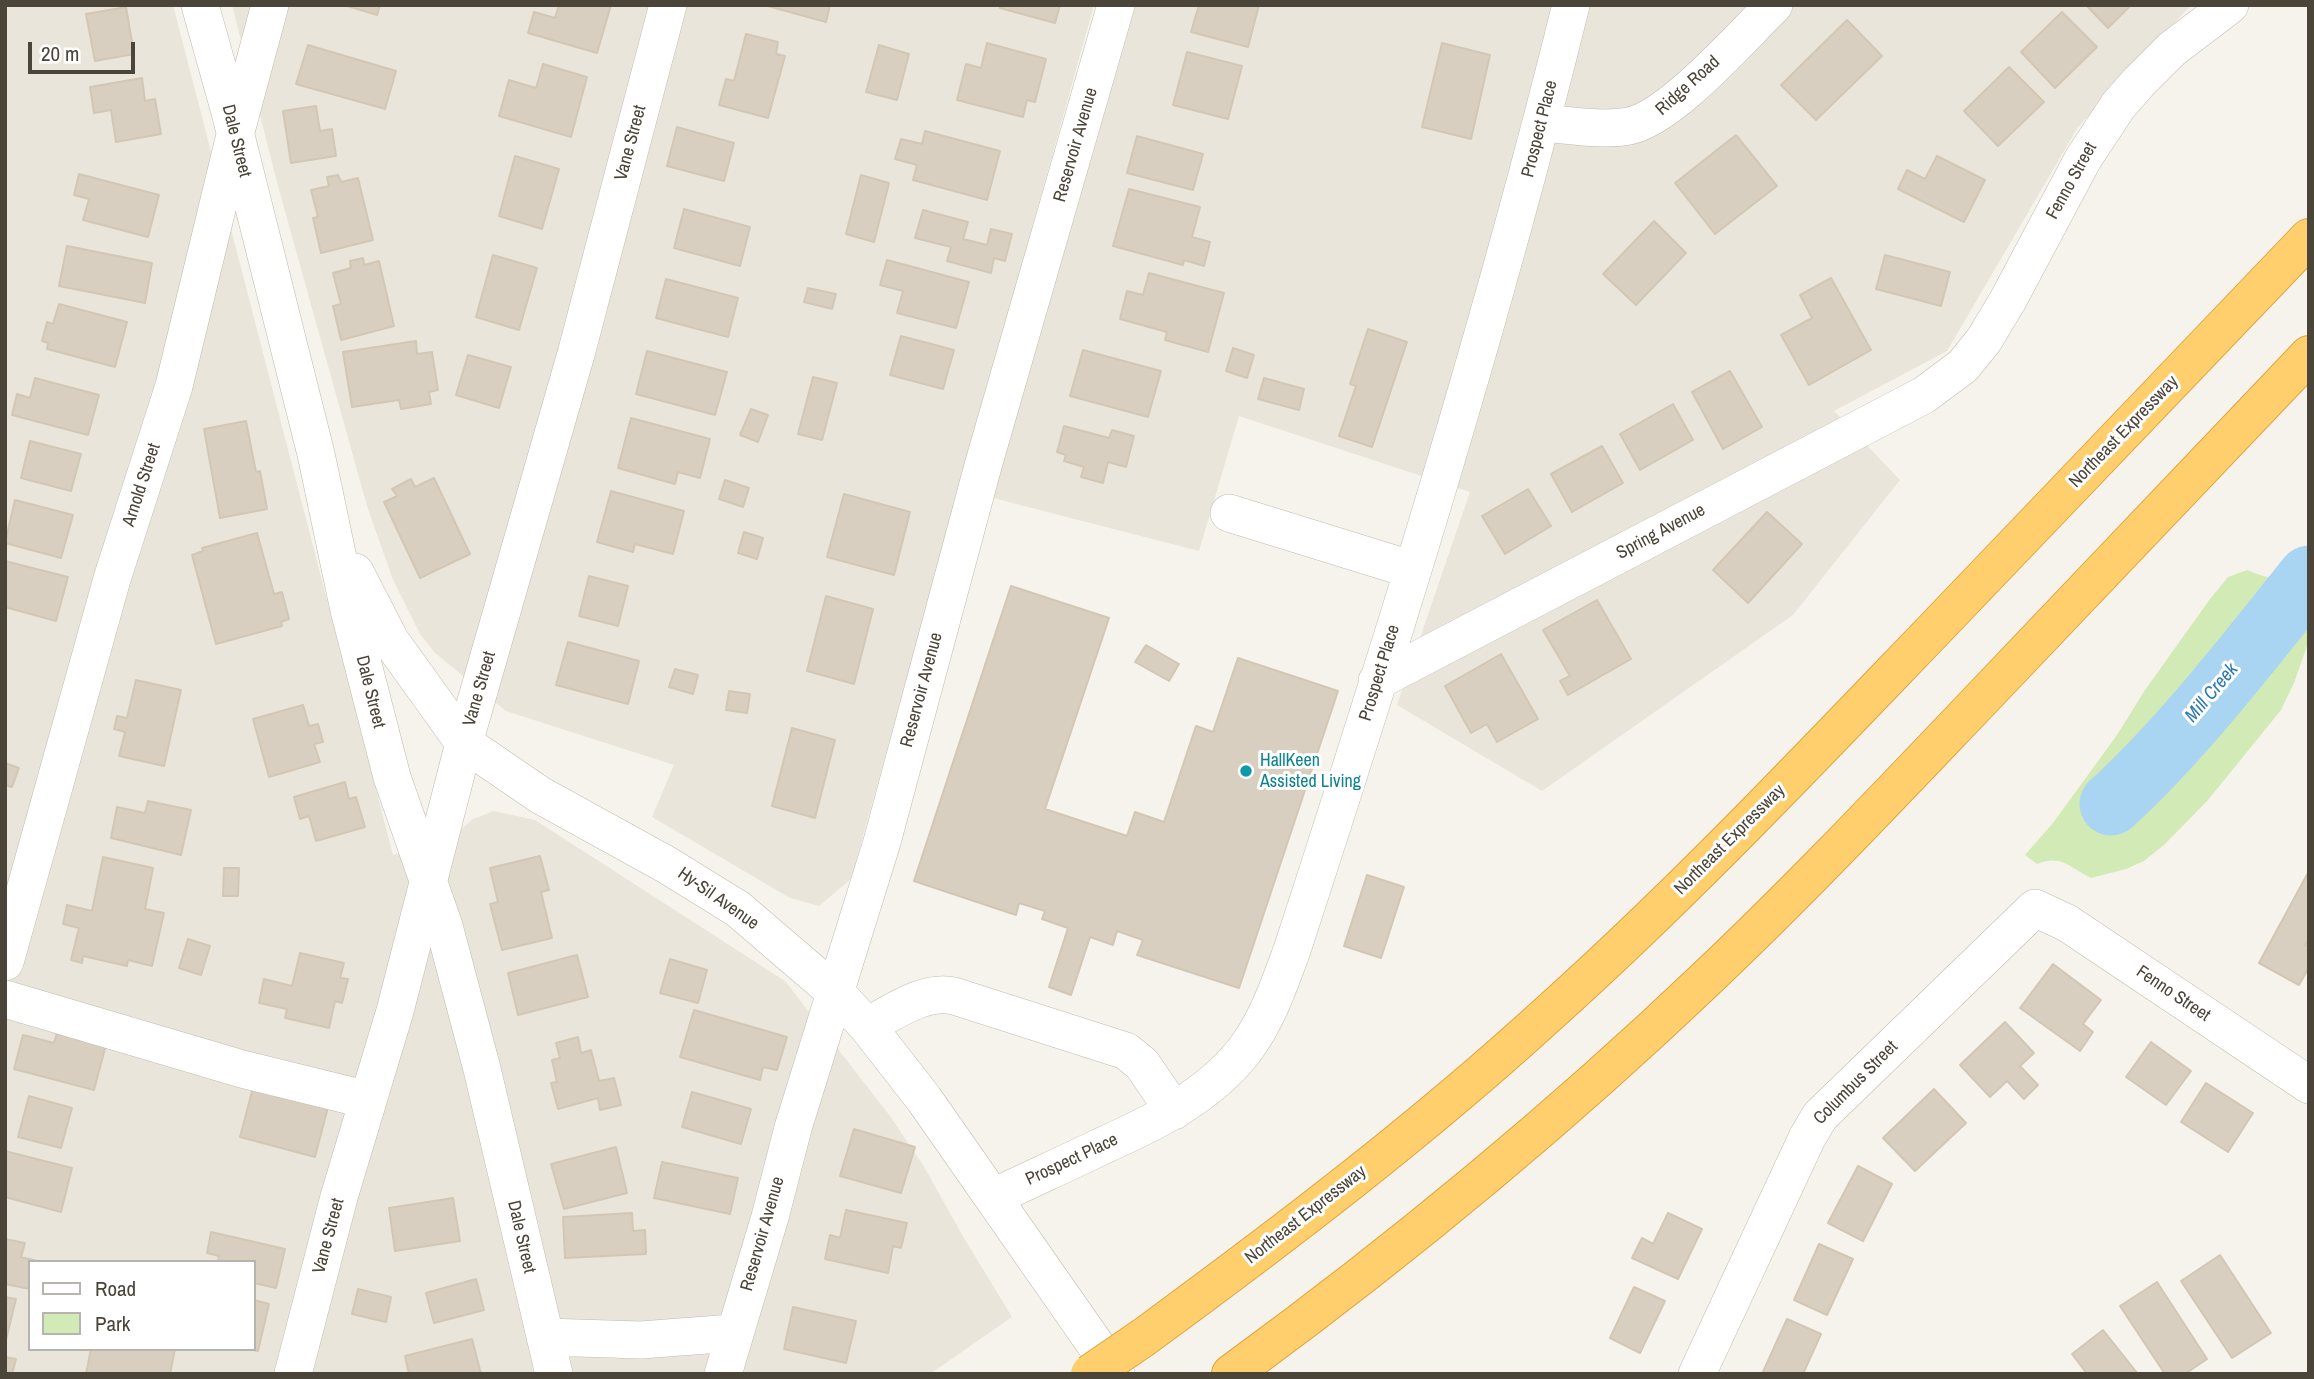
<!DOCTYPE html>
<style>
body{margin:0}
#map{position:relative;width:2314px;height:1379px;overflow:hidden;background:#f6f3ec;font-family:"Archivo Narrow",sans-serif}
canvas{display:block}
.frame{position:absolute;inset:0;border:7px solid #4b4439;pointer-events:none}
.legend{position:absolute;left:28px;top:1260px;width:228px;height:91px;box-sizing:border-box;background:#fff;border:2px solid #b7b4b0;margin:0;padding:9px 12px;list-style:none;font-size:21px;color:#4b4439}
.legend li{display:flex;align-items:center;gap:14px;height:35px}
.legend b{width:35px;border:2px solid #b7b4b0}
.scale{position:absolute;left:28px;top:42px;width:107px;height:32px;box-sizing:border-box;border:4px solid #4b4439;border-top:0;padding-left:9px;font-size:21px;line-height:24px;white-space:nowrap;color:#4b4439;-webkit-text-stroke:5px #fff;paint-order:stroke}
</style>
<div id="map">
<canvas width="2314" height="1379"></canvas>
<div class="frame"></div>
<ul class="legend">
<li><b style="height:9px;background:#fff"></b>Road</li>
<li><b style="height:19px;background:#d2eab5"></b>Park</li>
</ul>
<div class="scale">20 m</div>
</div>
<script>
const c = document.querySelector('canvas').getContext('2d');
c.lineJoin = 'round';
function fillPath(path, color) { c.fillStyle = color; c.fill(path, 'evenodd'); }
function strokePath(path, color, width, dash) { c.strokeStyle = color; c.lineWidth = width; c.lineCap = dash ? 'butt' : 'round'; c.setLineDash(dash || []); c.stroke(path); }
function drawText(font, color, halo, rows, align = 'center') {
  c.font = font + ' "Archivo Narrow",sans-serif'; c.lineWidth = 6; c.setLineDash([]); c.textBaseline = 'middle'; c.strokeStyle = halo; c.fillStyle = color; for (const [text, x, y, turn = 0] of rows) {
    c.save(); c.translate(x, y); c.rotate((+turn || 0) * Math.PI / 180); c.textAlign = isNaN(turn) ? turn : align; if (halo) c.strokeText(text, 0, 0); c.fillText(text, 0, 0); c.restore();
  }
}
const residential = new Path2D(`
 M5 5H173L393 855 457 833 473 819 494 811 535 820 785 981 890 1116 923 1165 964 1238 1012 1317 930 1374H5ZM30 1262H254V1349H30Z
 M232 5H1094L851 879 819 906 790 898 652 817 674 765 506 711 435 653 420 634 393 580 367 506 278 186Z
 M1135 5H2191L2078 127 1947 351 1834 411 1900 480 1793 615 1542 791 1397 705 1470 492 1239 416 1199 551 993 498Z`);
const green = new Path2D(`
 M2247 570C2263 577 2291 585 2309 582V640L2294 683 2281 710 2208 800 2165 844 2144 861 2126 869 2091 878C2069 867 2062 854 2037 864L2025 855 2053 823 2117 735 2145 690 2210 599 2228 577Z`);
const river = new Path2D(`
 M2111 804C2182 739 2248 653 2309 577`);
const building = new Path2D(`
 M344 5H380L377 15Z
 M559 5H611L597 53 528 33 534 12 555 18Z
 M764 5H830L826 22Z
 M1000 5H1060L1055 23 1000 8Z
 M1199 5H1259L1248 47 1191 32Z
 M2086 5H2131L2108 28Z
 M126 7 134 54 95 61 86 14Z
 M2062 12 2097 47 2055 88 2021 52Z
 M1847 20 1882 56 1816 120 1781 85Z
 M746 34 778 42 776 54 785 56 768 118 719 105 726 79 734 81Z
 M987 43 1046 59 1035 102 1027 100 1023 117 957 100 966 64 981 68Z
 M1442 43 1490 55 1471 139 1422 127Z
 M308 45 396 71 385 109 296 84Z
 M879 45 909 54 897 100 866 92Z
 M1187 52 1242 66 1228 119 1173 105Z
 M543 64 587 77 571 137 499 116 509 80 536 88Z
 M2009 67 2044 102 1998 146 1964 111Z
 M142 78 145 101 155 99 161 134 116 142 111 110 94 113 90 87Z
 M316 106 320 131 332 129 336 156 291 163 283 111Z
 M677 127 734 143 724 181 667 166Z
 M925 131 1000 151 987 200 913 180 917 165 895 159 901 139 922 144Z
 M1736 135 1777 186 1715 234 1675 183Z
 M1137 136 1203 154 1193 190 1127 173Z
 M515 156 559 169 542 229 499 216Z
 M1937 156 1985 180 1964 222 1898 189 1907 170 1925 179Z
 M79 174 159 195 148 237 83 220 89 199 74 195Z
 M338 175 341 182 358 178 373 240 321 253 313 218 318 217 311 190 329 186 327 177Z
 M861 175 889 183 874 242 846 234Z
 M1129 189 1200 207 1192 237 1210 242 1204 266 1184 260 1183 265 1113 246Z
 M684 209 750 227 740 266 674 248Z
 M923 210 968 222 963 239 987 245 991 229 1012 234 1005 261 994 258 991 273 947 261 951 247 915 238Z
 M1654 221 1686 253 1636 305 1603 274Z
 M67 246 152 263 145 303 59 286Z
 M493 255 537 268 519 330 476 317Z
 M1885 255 1950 272 1941 306 1876 289Z
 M363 258 364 265 379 261 394 326 341 340 333 306 341 304 333 273 351 268 350 261Z
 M887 260 969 282 956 328 897 313 903 291 880 285Z
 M1149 273 1224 293 1208 352 1165 340 1167 332 1120 319 1127 291 1143 295Z
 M1831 278 1871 350 1809 385 1781 335 1812 318 1800 295Z
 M666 279 738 298 728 337 656 318Z
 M808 288 836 294 832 309 804 302Z
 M59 304 127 322 115 367 47 349 48 343 42 341 47 322 53 324Z
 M1368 329 1407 342 1372 447 1339 436 1356 386 1350 384Z
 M901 336 954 350 943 389 890 375Z
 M416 341 417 354 432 352 438 390 429 392 431 404 401 409 399 400 352 407 343 352Z
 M1233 348 1254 355 1247 378 1226 371Z
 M1083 350 1161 371 1148 417 1070 396Z
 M647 351 727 372 715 415 636 394Z
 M468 355 511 367 499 408 456 395Z
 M1730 371 1762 427 1723 449 1692 392Z
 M813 377 837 383 822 440 798 434Z
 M35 378 99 395 88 435 12 415 17 394 30 398Z
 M1264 378 1304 389 1299 410 1258 399Z
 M1673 404 1693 440 1640 470 1620 434Z
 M751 409 768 415 758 442 740 435Z
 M631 418 710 439 700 478 678 472 675 484 618 468Z
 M246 421 256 472 260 471 267 509 220 518 204 429Z
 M1064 426 1109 438 1112 430 1134 436 1126 467 1108 462 1103 483 1081 477 1084 467 1064 461 1066 455 1057 452Z
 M30 441 81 454 71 491 21 478Z
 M1602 446 1623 483 1572 512 1551 474Z
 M434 478 470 554 420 578 384 502 397 496 392 489 411 479 415 487Z
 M725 480 749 488 743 507 719 499Z
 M1528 489 1551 526 1505 554 1482 516Z
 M611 491 684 511 673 554 635 544 633 552 597 542Z
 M844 494 910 512 894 575 827 557Z
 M15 500 73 515 61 558 5 543Z
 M1767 512 1802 544 1748 603 1713 570Z
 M744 532 763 538 757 559 738 553Z
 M257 533 274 594 282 592 289 619 281 622 282 626 216 644 192 555 203 551 202 548Z
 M5 561 68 577 56 621 5 607Z
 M589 576 628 586 618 626 579 616Z
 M1011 586 1109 618 1045 809 1127 836 1135 812 1164 822 1196 726 1213 732 1238 658 1338 691 1239 988 1137 955 1143 940 1117 931 1113 945 1090 937 1071 995 1049 987 1068 928 1042 919 1045 911 1019 903 1016 915 914 881Z
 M826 596 873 609 854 684 807 671Z
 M1597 600 1631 659 1568 695 1560 681 1570 676 1543 630Z
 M568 642 639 661 628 704 556 685Z
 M1146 645 1179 664 1169 681 1135 662Z
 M1501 654 1538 719 1497 742 1487 724 1471 733 1445 686Z
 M675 669 698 675 693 694 669 687Z
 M136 680 181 690 164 766 119 756 125 732 114 729 117 716 127 718Z
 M729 691 750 694 747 713 726 710Z
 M303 705 309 726 318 724 323 742 314 744 320 762 269 777 253 719Z
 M792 728 835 740 815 818 772 806Z
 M5 763 19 768 12 787 5 785Z
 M345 782 349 799 356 797 365 827 316 841 309 816 300 819 294 797Z
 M148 801 191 810 181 855 111 838 117 807 145 813Z
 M540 856 549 890 541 892 552 938 502 950 490 904 498 902 490 868Z
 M103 857 153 868 145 909 164 913 152 966 128 960 127 966 83 956 82 963 71 960 79 928 63 924 67 905 92 911Z
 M224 868H239L238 896H223Z
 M2309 871V938L2305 945 2309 947V967L2299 985 2259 963Z
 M1367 875 1404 887 1381 958 1344 946Z
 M188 939 210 946 201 975 179 968Z
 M300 953 344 963 340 978 348 979 342 1003 335 1001 329 1028 285 1018 287 1009 259 1003 264 979 292 986Z
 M577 955 588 997 518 1015 508 973Z
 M670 959 707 970 698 1003 660 993Z
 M2053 964 2101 1000 2083 1024 2093 1032 2080 1051 2020 1008Z
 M694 1010 787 1037 777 1070 763 1067 760 1080 680 1057Z
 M2005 1022 2034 1053 2020 1066 2038 1085 2024 1099 2007 1081 1990 1097 1960 1065Z
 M58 1029 107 1041 94 1090 14 1069 23 1035 54 1043Z
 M578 1037 581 1053 591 1050 599 1081 614 1078 621 1105 600 1110 598 1098 558 1109 551 1083 557 1082 552 1060 560 1058 556 1043Z
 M2151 1042 2191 1071 2166 1105 2126 1077Z
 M2206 1083 2253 1113 2228 1152 2181 1122Z
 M254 1084 329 1103 315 1157 240 1137Z
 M1934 1089 1966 1123 1915 1171 1883 1138Z
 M692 1092 751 1109 741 1144 682 1127Z
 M29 1096 72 1108 61 1148 18 1137Z
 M854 1129 915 1147 901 1193 840 1176Z
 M616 1147 627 1193 564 1209 551 1164Z
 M5 1151 72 1168 61 1212 5 1197Z
 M662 1162 738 1178 730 1214 654 1198Z
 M1858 1166 1892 1184 1863 1241 1828 1223Z
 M453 1198 460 1241 395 1251 389 1208Z
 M846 1210 907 1223 901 1248 893 1246 888 1273 825 1259 830 1235 840 1238Z
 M632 1213 633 1231 645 1230 646 1254 565 1258 563 1217Z
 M1668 1213 1702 1229 1678 1279 1632 1258 1642 1238 1653 1244Z
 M211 1232 285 1249 276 1288 254 1283V1262H218L219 1256 207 1253Z
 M5 1239 25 1243 21 1257 41 1262H30V1289L5 1284Z
 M1819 1244 1853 1259 1827 1315 1794 1300Z
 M2220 1255 2271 1333 2232 1358 2181 1281Z
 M476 1279 484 1310 434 1323 426 1293Z
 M2157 1282 2207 1359 2185 1374H2165L2120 1306Z
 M1634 1287 1665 1301 1640 1353 1610 1338Z
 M358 1289 391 1297 386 1322 352 1314Z
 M5 1297 16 1299 6 1340H5Z
 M254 1300 269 1304 258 1351 249 1349H254Z
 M793 1307 856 1321 846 1363 784 1349Z
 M1787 1319 1821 1334 1803 1374H1762Z
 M2103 1330 2138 1374H2087L2072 1354Z
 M472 1339 481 1374H409L405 1356Z
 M91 1349H175L170 1374H86Z
 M5 1357 16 1359 12 1374H5Z`);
const minor = new Path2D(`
 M200 5 230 112 316 454 349 610 392 777 444 926 482 1069 554 1374
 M1542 123C1570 125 1601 131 1629 126 1671 118 1741 37 1774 5
 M1229 513 1413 570
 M355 572 390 640 464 743 540 795 667 865 738 909 836 993 867 1026 924 1099 1116 1374
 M1377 681 1924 395 1963 366 1984 340 2008 300 2083 159 2118 106 2138 83 2172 49 2230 5
 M5 962 112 579 174 386 235 135 270 5
 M5 999 242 1069 368 1100
 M867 1026C892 1013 925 989 954 996L1126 1051 1142 1064 1174 1111
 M994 1197C1029 1180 1065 1164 1100 1147 1153 1123 1207 1098 1244 1051 1267 1021 1279 985 1292 950 1394 638 1492 324 1571 5
 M545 1337 641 1340 733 1333
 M293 1374 339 1197 395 1011 464 743 576 354 668 5
 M723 1374 770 1217 793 1128 882 842 983 466 1116 5
 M1697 1374 1807 1138 1820 1116 2035 908 2067 923 2309 1085`);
const highway = new Path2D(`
 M1144 1337C1283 1235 1420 1131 1547 1015 1681 895 1805 764 1930 634 2056 502 2182 370 2309 238
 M1231 1374C1398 1252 1557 1121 1707 978 1798 892 1883 802 1969 712 2082 593 2195 474 2309 355`);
const highwayBridge = new Path2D(`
 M1090 1374 1144 1337`);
const markers = [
 [1246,771,7,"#0f9aa8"]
];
const streetNames = [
 ["Ridge Road",1688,86,-42],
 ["Prospect Place",1540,129,-76],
 ["Dale Street",236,141,76],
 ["Vane Street",631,143,-75],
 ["Reservoir Avenue",1076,145,-74],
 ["Fenno Street",2072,181,-61],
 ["Northeast Expressway",2124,432,-46],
 ["Arnold Street",142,485,-72],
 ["Spring Avenue",1661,532,-28],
 ["Prospect Place",1380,673,-73],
 ["Vane Street",480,689,-74],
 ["Reservoir Avenue",922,690,-75],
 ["Dale Street",370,692,76],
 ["Northeast Expressway",1730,840,-45],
 ["Hy-Sil Avenue",718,899,35],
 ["Fenno Street",2173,994,34],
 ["Columbus Street",1856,1083,-45],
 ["Prospect Place",1072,1160,-25],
 ["Northeast Expressway",1306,1215,-38],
 ["Reservoir Avenue",763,1234,-74],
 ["Vane Street",329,1236,-75],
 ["Dale Street",521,1237,77]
];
const cultureNames = [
 ["HallKeen",1260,761],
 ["Assisted Living",1260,782]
];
const waterNames = [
 ["Mill Creek",2212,693,-50]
];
fillPath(residential, '#eae5da');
fillPath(green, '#d2eab5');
strokePath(river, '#a9d4f2', 63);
fillPath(building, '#d8cfc1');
strokePath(building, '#d3c7b4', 2);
strokePath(minor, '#c2bbae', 38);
strokePath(highway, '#e0a43c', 40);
strokePath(minor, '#fff', 37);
strokePath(highway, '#ffcf6e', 38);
strokePath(highwayBridge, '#e0a43c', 40, []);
strokePath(highwayBridge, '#ffcf6e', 38);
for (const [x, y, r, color] of markers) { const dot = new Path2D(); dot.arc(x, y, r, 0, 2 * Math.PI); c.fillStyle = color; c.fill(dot); strokePath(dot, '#fff', 2.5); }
drawText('18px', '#4b4439', '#fff', streetNames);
drawText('18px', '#0d838f', '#fff', cultureNames, 'left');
drawText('italic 19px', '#2e7ab2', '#fff', waterNames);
</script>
